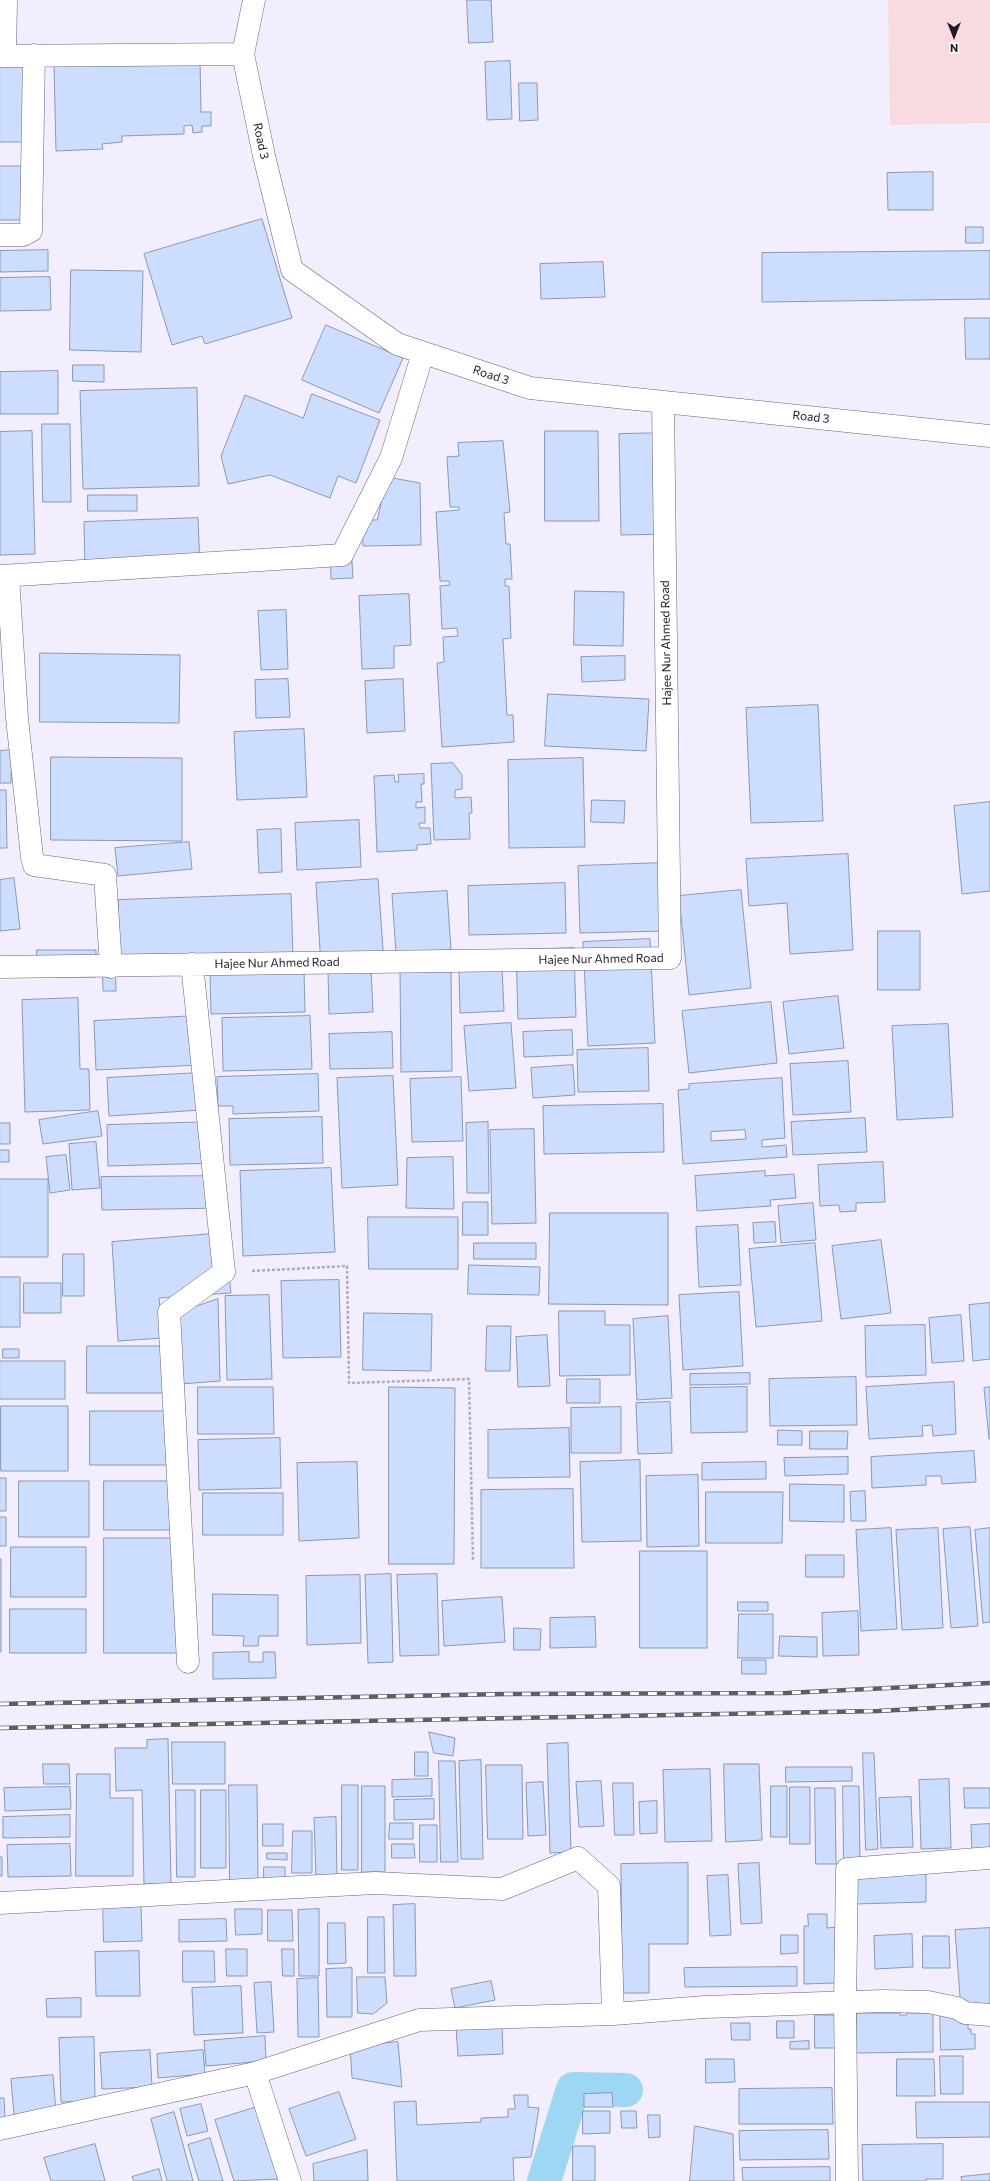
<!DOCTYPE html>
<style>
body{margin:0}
#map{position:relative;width:990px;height:2181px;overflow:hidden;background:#f3eefd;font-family:Commissioner,sans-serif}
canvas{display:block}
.north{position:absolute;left:934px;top:16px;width:40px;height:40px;-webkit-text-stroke:3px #fff;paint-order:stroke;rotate:180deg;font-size:11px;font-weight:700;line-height:16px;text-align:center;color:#1e1a27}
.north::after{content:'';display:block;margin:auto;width:14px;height:18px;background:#1e1a27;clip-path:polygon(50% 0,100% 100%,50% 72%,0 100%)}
</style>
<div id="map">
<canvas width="990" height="2181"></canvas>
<div class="north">N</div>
</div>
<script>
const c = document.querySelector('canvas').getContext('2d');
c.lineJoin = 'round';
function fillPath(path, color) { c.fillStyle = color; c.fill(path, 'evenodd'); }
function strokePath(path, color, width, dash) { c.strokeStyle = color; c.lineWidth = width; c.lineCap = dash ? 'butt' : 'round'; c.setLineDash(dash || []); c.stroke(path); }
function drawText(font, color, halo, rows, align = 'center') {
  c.font = font + ' Commissioner,sans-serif'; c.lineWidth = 4; c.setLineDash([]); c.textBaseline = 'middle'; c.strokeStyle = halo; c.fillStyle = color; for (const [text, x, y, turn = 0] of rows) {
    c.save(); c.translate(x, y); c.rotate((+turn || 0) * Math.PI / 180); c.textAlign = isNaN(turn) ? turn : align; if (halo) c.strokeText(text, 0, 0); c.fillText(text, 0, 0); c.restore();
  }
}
const green = new Path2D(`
 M888 0H990V123L890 125Z`);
const canal = new Path2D(`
 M544 2181 573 2089 626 2090`);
const building = new Path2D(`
 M467 0H491L493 42 469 43Z
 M200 61 201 112H211V126H202V132L193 133 192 125 184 126V134L122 136V142L102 144 103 149 56 151 54 65Z
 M510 61 512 119 487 120 485 62Z
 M0 65H26V142H0Z
 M519 83H537L538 120 520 121Z
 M0 166H27L28 220H0Z
 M933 172V210H888L887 173Z
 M262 219 292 318 205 344 202 336 172 345 144 254Z
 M966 227H983V243H966Z
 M48 250V271L0 272V251Z
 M990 251V299L762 302V253Z
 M603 262 605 297 541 299 540 264Z
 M71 270 143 271 141 352 70 350Z
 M50 277 51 310 0 311V278Z
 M965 318H990V359H966Z
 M326 325 403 358 379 413 302 380Z
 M73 365H104V382L73 381Z
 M58 371V414H0V372Z
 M197 388 199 486 83 489 80 391Z
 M312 394 380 420 356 483 338 476 330 498 270 475 228 484 221 456 245 395 303 418Z
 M42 424H70L71 502H43Z
 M32 431 35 554 0 555V432Z
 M545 431H598L599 521H545Z
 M670 433 673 534 621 535 619 434Z
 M503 441 510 512 504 513 506 544H510L512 579H505V586H509L511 638 503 639 507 715H513L514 742 442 747 437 663 444 662 443 637 458 636 457 628 442 629 440 586 450 585 449 581H440L436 512 459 510V507H450L447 457 459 456 458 443Z
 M387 477 420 483 421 545 363 546 362 520H377Z
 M88 495H137V511H88Z
 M198 518 200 566 85 570 84 522Z
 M351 546 353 578 331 579 330 547Z
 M575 591 624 592 623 646 574 645Z
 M409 594 411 645 394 646V668L362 669 359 596Z
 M286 610 288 669 261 670 258 611Z
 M40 653 180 655 179 723 40 722Z
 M625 656V680L582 682 581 657Z
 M288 679 290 717 256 718 255 680Z
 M403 679 405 731 367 733 365 681Z
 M548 694 649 699 646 751 545 746Z
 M818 705 823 821 751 823 746 708Z
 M304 729 307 797 237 800 234 732Z
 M12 750 11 783H0V751Z
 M51 757 182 758V841L51 840Z
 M583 758 585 847 509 848 508 760Z
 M453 763 462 775V789L455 790V798L471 797 472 813H469L470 839 434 840 431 764Z
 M424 774V784H421L422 802H416V808L425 807V823H419L420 828H430L431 844 417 845V850L377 852 374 776 394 775 395 782H399L398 775Z
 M0 790H6L7 848H0Z
 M592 800 625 801 624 823 591 822Z
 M990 802V891L962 894 954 806Z
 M359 820 361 867 297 870 295 823Z
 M281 829 282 872 259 873 257 830Z
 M189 842 192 869 118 876 115 848Z
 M848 854 853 950 790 954 787 903 749 906 746 859Z
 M662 863 664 931 580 933 578 866Z
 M14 878 20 929 0 931V880Z
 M378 879 384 963 321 967 316 883Z
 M565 883 566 933 469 935 468 886Z
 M741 890 751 988 689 995 679 896Z
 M447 891 451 950 396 953 392 894Z
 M291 894 293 958 120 964 118 900Z
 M878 931H920V990H878Z
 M650 939 655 1043 588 1046 583 942Z
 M574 948 576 1017 518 1019 516 950Z
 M37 950H96V977H37Z
 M115 957 116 991H103L102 958Z
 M502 967 504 1011 460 1013 459 969Z
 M371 969 373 1012 329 1014 328 971Z
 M451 969 452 1071 401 1072 400 970Z
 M304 970 305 1012 211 1014 210 972Z
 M838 996 844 1048 789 1054 783 1002Z
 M78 998 80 1069H89L90 1110 25 1112 22 1000Z
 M771 1002 777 1063 689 1073 682 1011Z
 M196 1016 198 1065 96 1070 94 1021Z
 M310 1016 312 1069 223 1071 222 1018Z
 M511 1023 516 1088 469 1091 464 1026Z
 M948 1024 953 1117 897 1120 892 1026Z
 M572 1030 573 1055 524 1057 523 1032Z
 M392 1032 393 1068 330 1069 329 1034Z
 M648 1048 649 1091 578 1092 577 1050Z
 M848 1061 851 1112 793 1115 790 1064Z
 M573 1065 575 1095 533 1098 531 1068Z
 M199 1073 201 1110 109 1116 107 1078Z
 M318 1074 319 1111 233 1114V1106H218L217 1077Z
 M393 1076 398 1185 342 1188 337 1078Z
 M461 1077 463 1141 412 1142 410 1079Z
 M782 1078 785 1138 762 1140V1147L786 1145 787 1157 683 1164 678 1090 689 1089V1084ZM745 1130 746 1139 711 1141V1132Z
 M663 1104 664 1152 544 1154 543 1106Z
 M98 1111 102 1136 43 1144 39 1120Z
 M322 1117 323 1163 230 1165 229 1119Z
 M865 1118 867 1152 793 1155 791 1122Z
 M215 1122 216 1163 108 1166 107 1125Z
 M488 1122 489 1193H467L466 1123Z
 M0 1123H10V1144H0Z
 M534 1129 536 1223 492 1224 490 1130Z
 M96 1142 100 1188 72 1190 69 1144Z
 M0 1150H9V1162H0Z
 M66 1155 70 1190 50 1193 46 1157Z
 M453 1157 454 1209 406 1208 407 1158Z
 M883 1162 885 1202 856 1203V1211L840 1212 839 1205 820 1206 818 1165Z
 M331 1168 335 1252 243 1256 240 1171Z
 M765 1171V1176L794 1174 796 1198 770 1200 771 1206 697 1211 695 1176Z
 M222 1176 223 1208 102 1210 101 1177Z
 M0 1179H48V1257H0Z
 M463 1202H488V1235H463Z
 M813 1203 816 1240 781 1243 778 1206Z
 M550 1213H668V1305L549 1304Z
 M368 1217H458V1269H369Z
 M775 1222 776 1242 754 1243 753 1223Z
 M738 1225 741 1285 699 1287 696 1227Z
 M225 1233 231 1293 159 1298 163 1338 118 1341 112 1242Z
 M881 1240 891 1313 841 1319 832 1246Z
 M474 1243H536V1259H474Z
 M815 1243 822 1321 756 1327 749 1249Z
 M63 1254H84V1296H63Z
 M469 1265 540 1267 539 1295 468 1294Z
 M0 1277H20V1327H0Z
 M339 1280 341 1357 283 1358 281 1281Z
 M24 1283H61V1313H24Z
 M739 1292 743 1366 683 1370 679 1295Z
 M269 1295 272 1379 227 1380 225 1296Z
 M218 1299 220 1381 181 1384 178 1313Z
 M990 1303V1359L973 1361 969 1305Z
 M559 1311H605V1325H630V1375L560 1376Z
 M364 1313 432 1314 431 1371 363 1370Z
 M961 1315 964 1361 932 1363 929 1318Z
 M668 1316 672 1398 637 1400 633 1319Z
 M925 1325 926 1375 866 1377 865 1326Z
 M487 1326H511L510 1371H486Z
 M547 1335 550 1386 518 1387 516 1337Z
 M87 1346H168V1393H87Z
 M3 1349H19V1358H3Z
 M0 1361H65V1399H0Z
 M750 1373V1384L690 1385V1374Z
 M856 1377 857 1425 770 1426 769 1379Z
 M567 1379H600V1403H567Z
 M954 1382 956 1434 933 1436 932 1425 922 1426 923 1436 869 1439 866 1387Z
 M198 1387H273L274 1434H198Z
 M389 1387 455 1388 454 1564H389Z
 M747 1387V1432L691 1433 690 1388Z
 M990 1387V1439H989L984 1388Z
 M670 1402 672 1453 638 1454 636 1403Z
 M1 1406H68V1471H1Z
 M621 1407V1453H571V1408Z
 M90 1411H182V1465H90Z
 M569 1428 570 1477 488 1478V1430Z
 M778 1430 802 1431V1445H778Z
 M810 1431H848L847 1449H810Z
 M280 1438 281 1488 199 1490 198 1440Z
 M974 1451 976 1482 942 1484 941 1476H926V1485L872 1488 871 1457Z
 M848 1457V1474L785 1476 784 1458Z
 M640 1460 641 1541 582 1542 580 1462Z
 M357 1462 359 1538 299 1541 297 1463Z
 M766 1462V1479L702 1480V1463Z
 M698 1475 699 1546 647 1547 646 1476Z
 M0 1478H6V1511H0Z
 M19 1481H89V1537H19Z
 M104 1481H180V1530H104Z
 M790 1484 844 1485V1522L790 1521Z
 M573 1489 574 1568H481V1490Z
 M865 1491 866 1521H851L850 1492Z
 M706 1492H783L782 1543H706Z
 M203 1493H283V1535H203Z
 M0 1517H6V1546H0Z
 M970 1527 978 1626 951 1628 943 1529Z
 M891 1528 897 1629 861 1631 856 1530Z
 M938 1528 943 1628 902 1630 896 1530Z
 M990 1528V1622L983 1623 975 1530Z
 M104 1538H183V1653H104Z
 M11 1547H86V1597H11Z
 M640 1551H707V1648H640Z
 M806 1555H844V1577H806Z
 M0 1559H1V1652H0Z
 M391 1574 393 1662 368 1663 365 1575Z
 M437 1574 439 1655 400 1656 397 1575Z
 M360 1575 361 1643 307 1645 306 1576Z
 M213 1594 278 1595V1636H259L258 1646H243L244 1636 213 1635Z
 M502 1597 505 1642 444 1646 442 1601Z
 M738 1602H768V1611H738Z
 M10 1609H86V1653H10Z
 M858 1611 859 1655 823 1656 822 1613Z
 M739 1614H773V1658H738Z
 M595 1617 596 1647 550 1648V1618Z
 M514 1628 541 1629 540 1650H514Z
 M780 1636 817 1637V1657L779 1656Z
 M249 1652V1662H263V1652H275L276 1678 213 1679V1653Z
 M742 1660H766V1674H742Z
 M429 1732 455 1738 453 1756 434 1753Z
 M168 1739 171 1884H144L142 1790 116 1791 115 1748H147V1740Z
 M172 1742H225V1784H173Z
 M568 1743 571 1852 550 1853 547 1744Z
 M415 1752H428V1776H415Z
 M863 1753H874L878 1849 866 1850Z
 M481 1760 483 1859H461L459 1761Z
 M439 1761H455L458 1862H441Z
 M43 1764H69L70 1784H44Z
 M724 1764H759L762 1840 726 1842Z
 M486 1765H522L523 1839H488Z
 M786 1767H852V1781L786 1782Z
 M710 1769 712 1841 665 1842 663 1770Z
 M77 1774H110V1798H133V1876H76Z
 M432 1779V1796L392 1797V1780Z
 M949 1779 951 1848 921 1849 919 1780Z
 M601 1781 604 1826 579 1827 576 1782Z
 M543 1782 546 1835 528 1836 526 1783Z
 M613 1783H633L634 1835H615Z
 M229 1785H257L258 1882H230Z
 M342 1785H358V1870H342Z
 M362 1786H385V1872H362Z
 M771 1786H787V1837H771Z
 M843 1786H859L860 1862H844Z
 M70 1787 71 1809 5 1811 4 1788Z
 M790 1787H810V1844H790Z
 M815 1788H835L836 1864H816Z
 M964 1788H990V1808H965Z
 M176 1790H195V1877H177Z
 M201 1790H226V1868H201Z
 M911 1797 913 1847 881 1848 879 1798Z
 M434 1799V1819L394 1820V1800Z
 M657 1801V1833L640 1834 639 1802Z
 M70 1815V1837L3 1838V1817Z
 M336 1817 337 1876H316L314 1818Z
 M390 1823H413V1839H389Z
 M263 1824H283V1846H263Z
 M990 1824V1851L972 1852 971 1825Z
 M420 1825H437V1862H420Z
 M293 1831H312V1873H292Z
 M70 1844 71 1876 8 1877 7 1845Z
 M392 1844H414L415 1858H392Z
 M267 1853H287V1860L267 1859Z
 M0 1857H2V1876H0Z
 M688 1863V1944H649V1993H622L621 1864Z
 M759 1863 762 1923 741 1924 738 1864Z
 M264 1867H285V1881H264Z
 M926 1873V1902L855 1904 854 1875Z
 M728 1875 731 1935 710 1936 707 1876Z
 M415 1904 416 1976H394L393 1905Z
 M103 1905H141L142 1941 104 1942Z
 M235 1909H262V1934L236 1935Z
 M319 1909V1976H299L298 1910Z
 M268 1910H292L293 1941H268Z
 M808 1914H827V1928L836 1927V1983L804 1984V1926H808Z
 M368 1917H384L385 1973H368Z
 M226 1919 227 1941 179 1942V1920Z
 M328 1923H345L346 1963 328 1964Z
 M990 1928V2008L961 2010 955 1930Z
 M912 1934 913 1967 875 1969 874 1936Z
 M781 1935H798V1953L781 1954Z
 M923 1936H949L950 1968H923Z
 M226 1949H247V1976H227Z
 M282 1949H294V1976H283Z
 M139 1951 140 1996H96L95 1952Z
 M183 1951H214L215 1982H183Z
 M797 1967V1986L685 1987 684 1968Z
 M352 1968V2017H327L326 1969Z
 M357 1977H385L387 2003 373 2014 358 2013Z
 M318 1978 319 2037H298L297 1979Z
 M491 1981 495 2000 455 2008 451 1989Z
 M271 1982 274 2032 257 2033 254 1983Z
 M241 1986 243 2033 194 2035 192 1988Z
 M81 1998V2017H47L46 1999Z
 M940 2009 968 2022V2029H971V2034H975V2049L941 2050Z
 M857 2013H900V2015H907V2013H933V2052L857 2053Z
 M815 2015H835V2048H815Z
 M777 2021H794V2038H777Z
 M731 2023H750V2040H732Z
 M502 2026 503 2054 458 2056 456 2027Z
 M265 2036 266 2061 206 2066 204 2041Z
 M94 2037 95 2101 61 2102 59 2038Z
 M809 2041V2049H790V2042Z
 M398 2042 402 2087 352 2078 350 2047Z
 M150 2050 152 2087 102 2089 100 2053Z
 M203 2050 205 2074 158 2078 157 2054Z
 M940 2056H963V2094H941Z
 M706 2059H734L735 2082 706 2083Z
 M897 2059H934L935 2096H897Z
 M53 2075 56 2112 14 2115 11 2079Z
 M832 2088 833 2124H739V2089Z
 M339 2092 356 2139 306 2156 289 2109Z
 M612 2093 613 2107H584V2094Z
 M514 2095H528V2107L539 2108 531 2157 513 2158 514 2181H397L394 2102 416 2101 417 2125 481 2122V2118L508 2117V2109H515Z
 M0 2098H4L5 2119H0Z
 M916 2102H990V2137L917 2138Z
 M201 2104 208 2131 187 2136 180 2109Z
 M257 2107 279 2179 234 2181 215 2120Z
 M583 2111H610V2133L583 2134Z
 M621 2111H636L637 2128H622Z
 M174 2112 193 2181H167L151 2119Z
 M648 2115H660V2137L649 2138Z
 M695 2126 733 2134 734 2181H690Z
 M828 2130 829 2159 740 2160 739 2131Z
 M210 2138 223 2181H199L188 2145Z
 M95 2144 105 2181H51L44 2158Z
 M943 2144V2179H926V2181H863L862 2145Z
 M573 2146H595V2181H573Z
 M367 2150 368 2181H314L313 2164Z
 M830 2167V2181H743L742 2168Z
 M159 2169 162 2181H134L132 2177Z
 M990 2174V2181H962L961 2177Z`);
const path = new Path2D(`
 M252 1271 347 1266 349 1383 469 1379 473 1561`);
const minor = new Path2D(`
 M254 0 243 54 264 156 292 270 397 344 530 388 990 436
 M0 56 243 54
 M5 56 6 0
 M0 235H23L31 231 34 55
 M0 576 342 555 391 458 423 353
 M8 576 17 718 32 857 34 865 105 875 111 967
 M0 967 670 958 663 402
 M188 1662 169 1312 224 1272 192 964
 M0 1903 375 1883 502 1889 578 1858 609 1886 613 2014
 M255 2073 290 2181
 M0 2129 255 2073 419 2020 613 2014 705 2007 883 2001 928 2002 957 2008 965 2013 990 2015
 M847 2181 845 2002 847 1869 990 1858`);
const rail = new Path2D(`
 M0 1704 506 1694 787 1693 990 1683
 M0 1728 878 1711 990 1705`);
const streetNames = [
 ["Road 3",261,141,78],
 ["Road 3",491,375,18],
 ["Road 3",811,417,6],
 ["Hajee Nur Ahmed Road",666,643,-91],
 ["Hajee Nur Ahmed Road",601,959,-1],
 ["Hajee Nur Ahmed Road",277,963,-1]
];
fillPath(green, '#f9dadf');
strokePath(canal, '#9ed7f4', 34);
fillPath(building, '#cdddfe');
strokePath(building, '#8998b7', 1);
strokePath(minor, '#6a617f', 23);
strokePath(path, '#b0abba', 2.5, [3, 2]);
strokePath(minor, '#fff', 22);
strokePath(rail, '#605b69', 4.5);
strokePath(rail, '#fff', 3, [9]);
drawText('12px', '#1e1a27', '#fff', streetNames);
</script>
